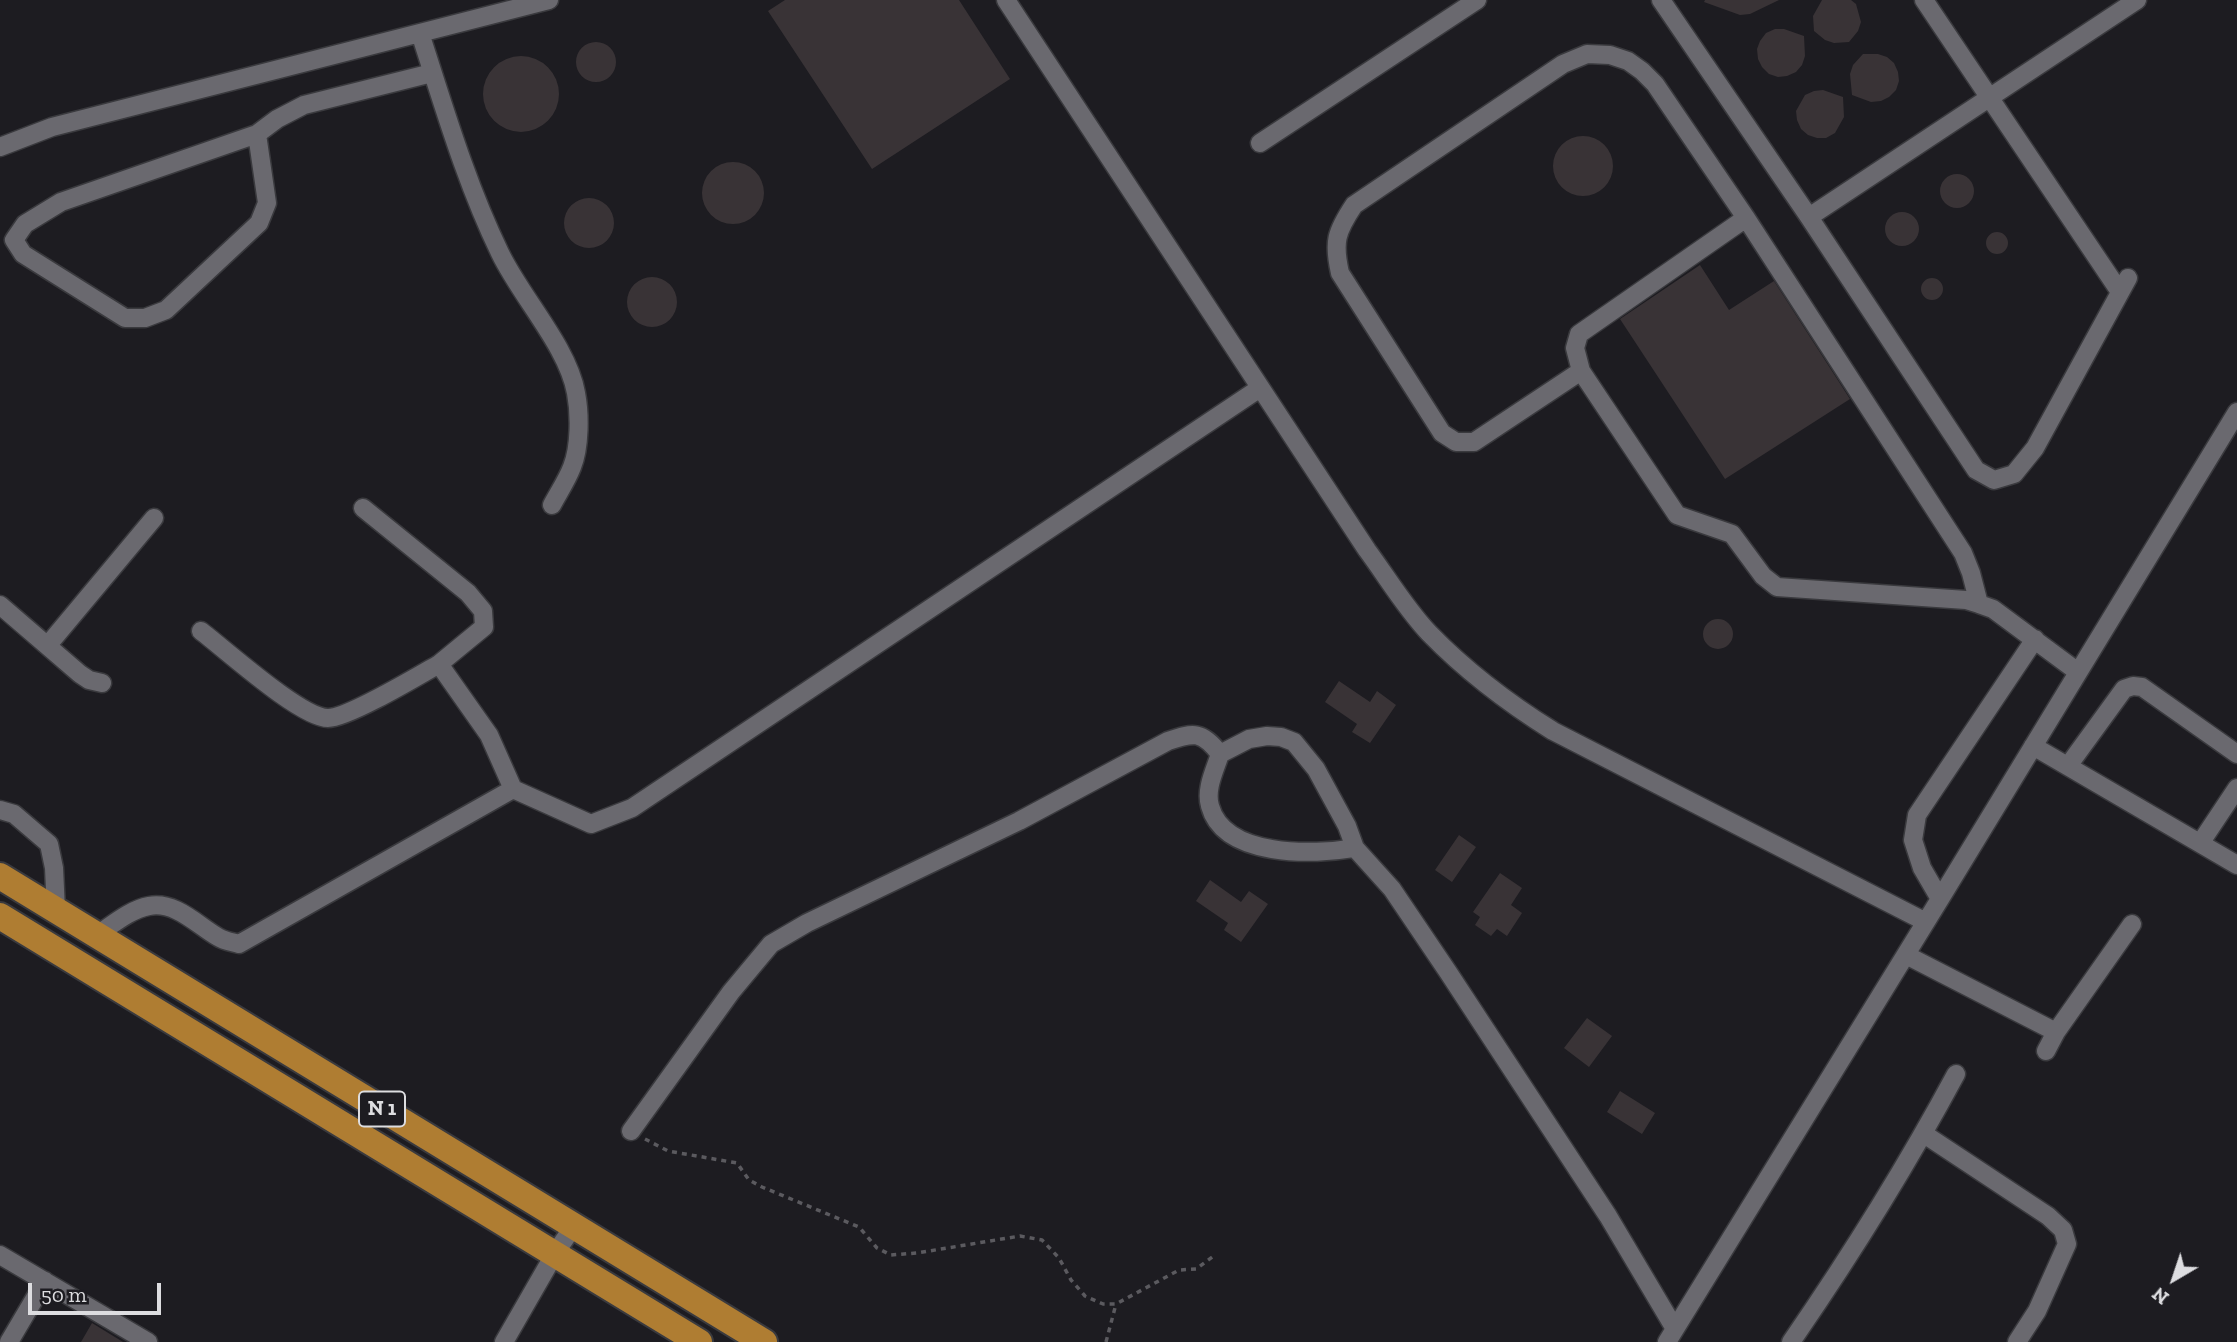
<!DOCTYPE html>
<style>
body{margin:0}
#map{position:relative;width:2237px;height:1342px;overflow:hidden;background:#1d1c21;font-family:"Zilla Slab",serif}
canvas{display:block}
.north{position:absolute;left:2139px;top:1244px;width:70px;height:70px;-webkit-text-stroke:5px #1d1c21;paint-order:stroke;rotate:219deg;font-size:19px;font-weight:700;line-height:28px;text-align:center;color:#dddde0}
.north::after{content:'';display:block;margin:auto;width:24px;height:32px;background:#dddde0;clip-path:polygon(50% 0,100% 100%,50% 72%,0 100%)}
.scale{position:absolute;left:28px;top:1283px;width:133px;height:32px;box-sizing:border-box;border:4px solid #dddde0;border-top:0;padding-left:9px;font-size:21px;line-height:24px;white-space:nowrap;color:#dddde0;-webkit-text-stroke:5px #1d1c21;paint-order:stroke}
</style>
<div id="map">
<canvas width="2237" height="1342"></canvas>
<div class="north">N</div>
<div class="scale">50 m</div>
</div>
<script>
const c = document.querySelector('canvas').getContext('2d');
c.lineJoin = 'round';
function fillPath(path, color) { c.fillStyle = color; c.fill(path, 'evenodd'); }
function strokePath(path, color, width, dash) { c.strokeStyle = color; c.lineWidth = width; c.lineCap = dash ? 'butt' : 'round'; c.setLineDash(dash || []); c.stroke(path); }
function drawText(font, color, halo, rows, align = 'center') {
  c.font = font + ' "Zilla Slab",serif'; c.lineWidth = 5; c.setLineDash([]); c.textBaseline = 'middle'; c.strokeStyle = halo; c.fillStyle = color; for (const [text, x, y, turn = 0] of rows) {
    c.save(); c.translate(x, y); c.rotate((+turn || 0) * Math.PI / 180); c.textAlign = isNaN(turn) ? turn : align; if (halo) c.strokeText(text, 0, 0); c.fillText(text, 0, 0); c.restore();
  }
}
const building = new Path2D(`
 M785 0H959L1010 79 872 169 768 11Z
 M1705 0H1779L1750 14 1740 15 1704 2Z
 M1822 0H1851L1856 4 1861 22 1858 31 1849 42 1834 43 1825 40 1814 31 1813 16Z
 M1775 29H1784L1804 36 1805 56 1802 65 1796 72 1787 76 1778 77 1769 74 1762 67 1758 59 1757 49 1760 41 1766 33Z
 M576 62a20 20 0 1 1 40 0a20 20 0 1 1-40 0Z
 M1863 54H1878L1887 57 1894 63 1898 72 1899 81 1896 90 1889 97 1881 101 1871 102 1852 95 1850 74 1853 65Z
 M483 94a38 38 0 1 1 76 0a38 38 0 1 1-76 0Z
 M1823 90 1843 97 1844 117 1835 133 1826 138H1817L1808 135 1801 129 1797 120 1796 111 1805 95 1814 91Z
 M1553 166a30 30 0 1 1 60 0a30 30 0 1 1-60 0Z
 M702 193a31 31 0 1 1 62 0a31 31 0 1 1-62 0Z
 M1940 191a17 17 0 1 1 34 0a17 17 0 1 1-34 0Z
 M564 223a25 25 0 1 1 50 0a25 25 0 1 1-50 0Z
 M1885 229a17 17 0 1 1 34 0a17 17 0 1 1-34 0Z
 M1986 243a11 11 0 1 1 22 0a11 11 0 1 1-22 0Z
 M1700 265 1729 310 1774 281 1850 399 1725 479 1620 319Z
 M627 302a25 25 0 1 1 50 0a25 25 0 1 1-50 0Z
 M1921 289a11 11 0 1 1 22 0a11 11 0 1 1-22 0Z
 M1703 634a15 15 0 1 1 30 0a15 15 0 1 1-30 0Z
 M1339 681 1370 702 1377 691 1396 705 1370 743 1352 732 1357 724 1325 702Z
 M1459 835 1476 847 1452 882 1435 870Z
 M1500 873 1522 888 1511 905 1522 913 1507 936 1497 929 1491 936 1475 925 1480 917 1473 912Z
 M1210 880 1241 902 1249 891 1268 904 1241 942 1224 930 1228 923 1196 901Z
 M1587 1018 1612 1036 1589 1067 1564 1048Z
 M1620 1091 1655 1113 1642 1134 1607 1112Z
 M92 1323 123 1342H81Z`);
const path = new Path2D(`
 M645 1139 668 1151 737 1163 749 1180 762 1187 859 1227 877 1248 891 1255 917 1253 1020 1236 1042 1240 1059 1258 1071 1280 1085 1296 1103 1304H1116L1179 1270 1196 1269 1215 1255
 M1106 1342 1116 1304`);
const minor = new Path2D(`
 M1006 0 1367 550C1387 577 1406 609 1429 633 1466 671 1508 703 1553 731L1926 922
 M1661 0 1809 217 1976 470 1994 480 2014 474 2035 448 2128 278
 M1924 0 2120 292
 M420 33C444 107 466 183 500 253 521 297 568 347 576 393 580 414 580 447 572 467 567 480 559 492 552 505
 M257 134 267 203 259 223 166 310 145 318H125L23 254 14 240 25 224 61 202 257 134 277 119 304 105 432 73
 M1260 143 1477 0
 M0 147 52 127 549 0
 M1809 217 2137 0
 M1581 371 1575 348 1579 334 1746 218
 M363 508 468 593 483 611 484 627 439 664 489 735 513 789
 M1979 604 1966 600 1777 587 1763 576 1732 534 1677 515 1581 371 1474 442H1456L1442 433 1340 273C1333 242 1336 232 1354 205L1563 64 1587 54 1610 55 1628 61 1642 71 1655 84 1746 218 1963 553 1971 573 1979 604 1993 609 2078 672
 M0 605 80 674 89 680 102 683
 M201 631C226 650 301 718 328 718 348 718 418 676 439 664
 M48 645 154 518
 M2033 746 2237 865
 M2068 766 2124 689 2133 686 2142 687 2237 754
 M0 810 14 814 49 844 54 868 56 910
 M2201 842 2237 788
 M1355 848C1314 855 1224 858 1210 806 1205 789 1215 770 1220 754L1249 739 1267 736 1281 737 1294 742 1316 769 1347 826 1355 848 1392 889 1448 972 1608 1216 1675 1329
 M1940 899 1922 868 1913 840 1917 815 2035 639
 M97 935C112 925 131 909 149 906 176 901 197 925 218 937 224 941 232 942 239 944L513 789 591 824 632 808 1260 388
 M1906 955 2056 1032
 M2046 1051 2056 1032 2132 924
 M631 1131 731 992 771 944 807 923 1019 821 1168 741C1194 732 1202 731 1220 754
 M1924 1134 2048 1216 2063 1230 2067 1244 2037 1311 2017 1342
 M0 1255 148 1342
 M9 1342 45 1281
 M504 1342 554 1255 573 1227
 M1667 1342 1940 899 2237 412
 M1791 1342C1851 1255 1906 1167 1956 1074`);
const highway = new Path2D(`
 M0 876 764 1342
 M0 916 699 1342`);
const shields = [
 [382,1109,46]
];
const shieldNames = [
 ["N 1",382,1109]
];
fillPath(building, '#393336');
strokePath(minor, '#3a3a3e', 21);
strokePath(highway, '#3a3a3e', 30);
strokePath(path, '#5b5a5f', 3.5, [5, 5]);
strokePath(minor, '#6a696f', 18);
strokePath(highway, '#af7d32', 26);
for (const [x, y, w] of shields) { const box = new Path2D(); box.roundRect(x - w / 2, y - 17.5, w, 35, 5); c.fillStyle = '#1d1c21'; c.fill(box); strokePath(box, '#dddde0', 2); }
drawText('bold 21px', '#dddde0', null, shieldNames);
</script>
